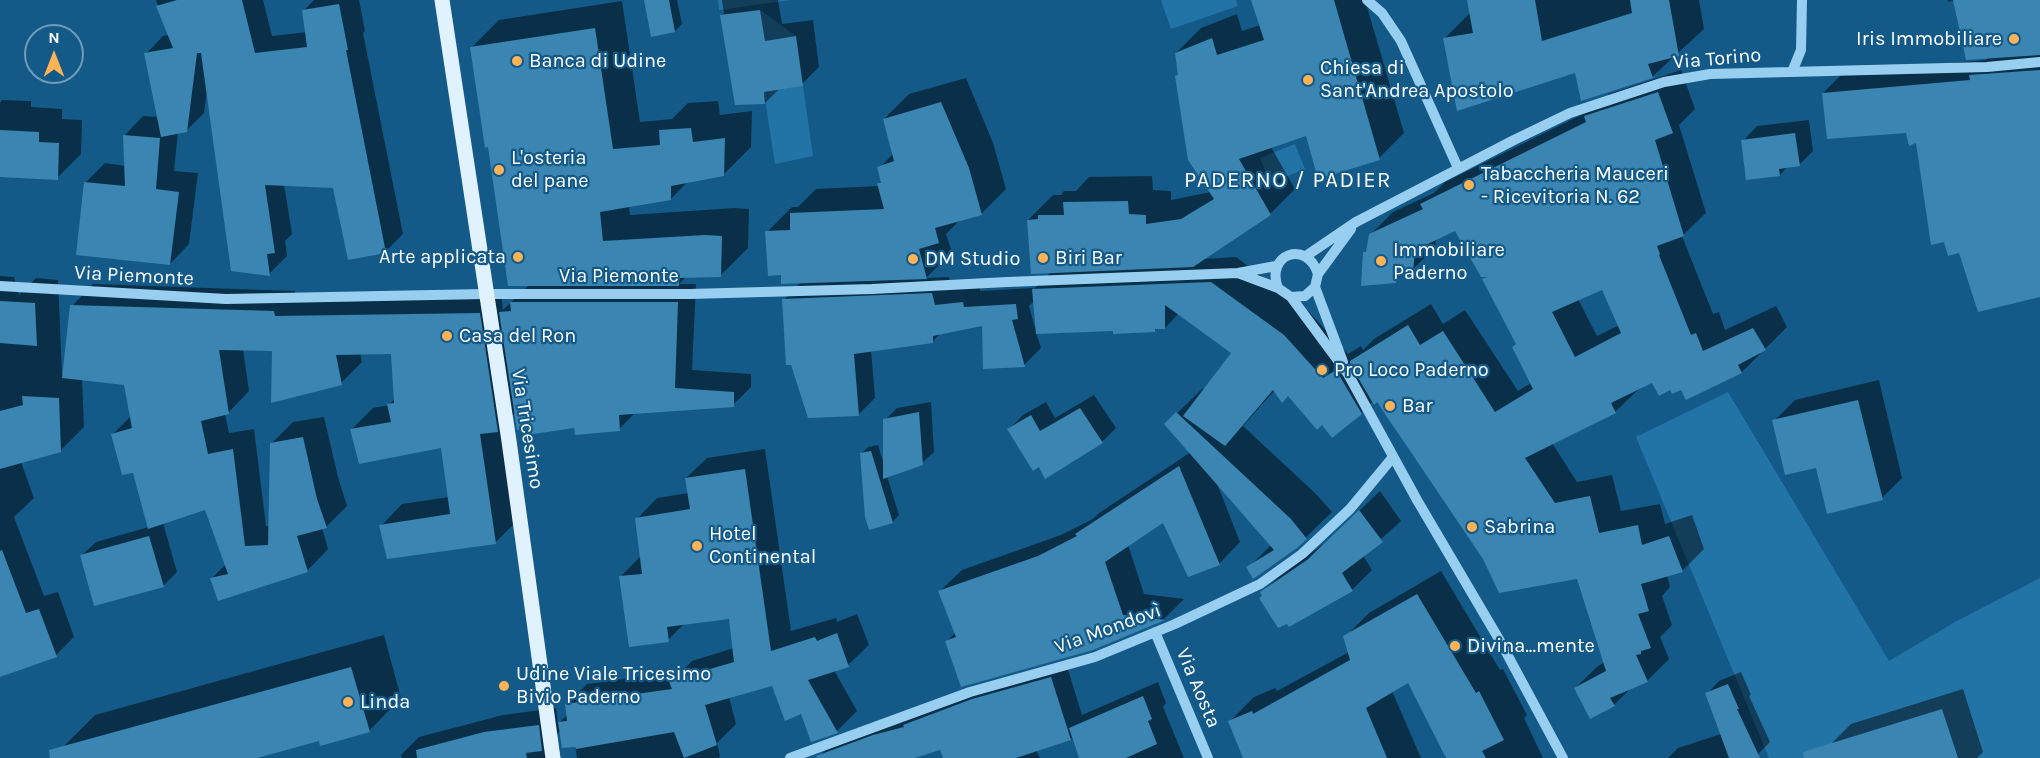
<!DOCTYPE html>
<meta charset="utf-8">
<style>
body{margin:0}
#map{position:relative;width:2040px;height:758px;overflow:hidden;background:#135a89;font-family:Karla,sans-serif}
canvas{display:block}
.north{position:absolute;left:24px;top:24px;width:60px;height:60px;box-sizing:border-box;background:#135a89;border:2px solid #719cb8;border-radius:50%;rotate:0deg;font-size:16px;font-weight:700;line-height:24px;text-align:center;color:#fff}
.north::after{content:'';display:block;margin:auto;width:21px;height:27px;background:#ffb357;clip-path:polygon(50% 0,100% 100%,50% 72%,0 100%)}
</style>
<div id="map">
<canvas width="2040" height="758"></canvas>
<div class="north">N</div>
</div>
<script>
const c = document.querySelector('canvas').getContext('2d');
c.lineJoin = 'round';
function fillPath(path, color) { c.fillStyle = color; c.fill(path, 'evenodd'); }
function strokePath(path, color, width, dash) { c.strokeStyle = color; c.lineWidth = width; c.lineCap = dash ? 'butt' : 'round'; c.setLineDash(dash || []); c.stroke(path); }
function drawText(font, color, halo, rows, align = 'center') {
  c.font = font + ' Karla,sans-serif'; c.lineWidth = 4.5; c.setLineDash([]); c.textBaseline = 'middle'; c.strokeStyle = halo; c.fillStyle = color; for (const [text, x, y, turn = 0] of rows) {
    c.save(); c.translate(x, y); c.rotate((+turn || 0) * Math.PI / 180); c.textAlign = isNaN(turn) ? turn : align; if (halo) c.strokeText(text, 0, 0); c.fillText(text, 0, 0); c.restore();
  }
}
const green = new Path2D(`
 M718 0H791L719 10Z
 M1161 0H1236L1238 6 1171 29Z
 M760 10 796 36 765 41Z
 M803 86 813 156 775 164 764 92Z
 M1295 144 1305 169 1270 183 1260 158Z
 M1728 392 1889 661 1955 622 2040 578V758H1769L1636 437Z`);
const shadow = new Path2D(`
 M156 0H263L272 36 307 32 303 11 314 0H359L365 31 363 33 403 234 385 252 335 186 284 184 292 234 285 241 287 256 269 274 207 91 204 113 186 131 178 132 174 171 198 173 189 244 170 264 85 183 105 163 126 166 124 136 143 116 158 117 146 54 163 36 169 35Z
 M645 0H677L682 24 675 31Z
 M722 0H778L782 24 813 20 819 67 802 84 780 88 765 103 722 16 724 13Z
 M1253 0H1365L1404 133 1379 158 1308 134 1271 147 1295 189 1270 214 1203 259 1236 257 1308 311 1348 354 1361 346 1363 350 1374 339 1431 304 1443 324 1465 310 1518 391 1531 383 1518 343 1484 280 1489 275 1455 229 1436 238 1435 248 1412 270H1407L1395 282 1365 253 1368 249 1370 235 1393 212 1434 193 1445 182 1595 108 1609 94 1681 70 1695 109 1679 125 1706 213 1682 236 1713 314 1719 312 1725 330 1776 306 1787 327 1742 372 1686 398 1682 388H1670L1652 381 1638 390 1615 412 1552 443 1577 482 1612 475 1621 511 1660 504 1665 524 1692 515 1704 549 1682 571 1667 575 1670 587 1662 596 1672 625 1660 637 1669 659 1647 681 1632 687 1614 705 1575 688 1598 666 1605 662 1578 577 1484 558 1377 400 1373 401 1361 413 1323 423 1289 394 1275 390 1243 426 1316 494 1332 512 1296 547 1248 568 1271 545 1216 481 1240 542 1219 564 1163 520 1128 545 1144 594 1184 599 1164 619 1092 648 947 641 956 632 940 591 962 570 1061 535 1093 519 1099 513 1191 452 1166 424 1203 388 1205 390 1233 353 1179 313 1165 328H1157L1154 331 1115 330 1036 332 1041 348 1024 365 983 324 941 333 933 341 871 350 875 398 858 415 784 300 801 282 782 274 767 232 792 207H798L816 189 879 186 882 180 879 168 894 153 884 119 909 94 966 78 993 143 1006 189 981 214 961 219 946 234 952 252 926 278 949 277 952 289 980 285V291L1033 288V290L1052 271 1028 220 1053 195H1061L1064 191H1076L1089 177 1152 176 1153 190 1171 191V200L1211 192 1179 74 1176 53 1201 28 1237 14 1242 31 1261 25ZM1602 288 1619 325 1597 336 1578 299ZM1035 300 1037 328H1035L1029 306Z
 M1468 0H1699L1704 29 1653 76 1583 99 1577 71 1445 38 1471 12Z
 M1948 0H2040V296L1960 252 1918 141 1907 131 1823 93 1844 72 1986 60 1989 57 1955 0 1948 2Z
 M622 1 640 122 672 119 688 103 718 101 720 115 752 111 751 147 723 175 688 181 671 199 629 205 630 215 734 208 749 209 748 248 720 276H687L679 284H696L692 370 751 374V387L733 405 636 412 619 429 575 427 527 428 516 412 503 425 517 521 496 542 381 526 402 504 449 497 442 447 352 429 373 408 389 405 395 398 393 353H360L362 362 341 383 273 349H243L249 391 228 413 225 414 229 433 254 429 266 526H270L271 444 293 422 324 417 338 477 347 506 326 527 322 528 328 549 307 571 212 578 226 564 206 508 163 523 177 572 163 586 81 556 96 542 149 527 134 471 113 434 131 416 125 384 82 379 84 427 60 451 21 462 34 498 14 517 44 596 58 592 74 637 56 655 0 676V276L14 277 19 295 36 278 58 280 62 374H64L72 306 93 284 295 291V295L501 292 503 310 529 285 489 146 471 48 499 20Z
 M2 100 31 101V107L62 109V119L82 120 81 154 57 178 0 175V103Z
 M1809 120 1813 151 1799 165 1788 166 1780 175 1743 141 1757 126Z
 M1879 380 1902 478 1882 498 1817 467 1774 421 1795 400Z
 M1094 395 1116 428 1102 442 1039 465 1008 430 1023 415 1046 402 1055 418Z
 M931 402 934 452 922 463 887 476 899 515 892 522 861 454 868 447 878 445 884 465 885 420 897 408Z
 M765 449 791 631 836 618 837 622 857 614 869 645 848 665 834 670 857 711 837 731 802 712 773 684 729 697 736 724 717 743 720 756 719 758H577L575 745 561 730 545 746 547 758H402L401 755 419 737 503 715 556 708 558 724 568 714 567 704 587 684 682 671 692 661 734 648 730 617 685 623 668 640 620 577 641 556 637 519 657 498 689 493 686 478 707 458Z
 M1380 491 1401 521 1363 555 1372 570 1352 590 1264 595 1262 593 1282 573 1329 540Z
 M1441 571 1500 670 1503 669 1527 715 1524 718 1543 758H1443L1447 757 1408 681 1392 691 1421 758H1258L1230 721 1254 697 1275 688 1277 691 1349 652 1345 637 1369 613Z
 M384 635 401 698 369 731 320 739 252 758H65L62 748 95 715Z
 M1066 663 1082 715 1158 682 1166 703 1163 707 1184 758H1080L1072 738 1036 750 1040 758H945L941 749 910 758H818L833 742Z
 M1741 672 1751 695 1749 696 1770 742 1758 754 1749 758H1668L1678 748 1721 734 1707 694 1719 681Z
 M1963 689 1983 752 1977 758H1835L1830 745 1851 724Z`);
const building = new Path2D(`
 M177 0H242L255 53 307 47 302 10 339 4 348 50H346L386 253 348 260 333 188 265 185 275 253 267 254 270 276 231 271 201 53H197L187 132 161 137 144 53 173 48 156 6Z
 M644 0H669L675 32 651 37Z
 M1251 0H1334L1380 160 1318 179 1306 136 1239 159 1271 215 1193 267 1031 274 1027 220 1038 219V215H1064L1063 202 1128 201 1129 214 1146 215V224L1181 219 1214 199 1188 160 1175 76 1178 75 1175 53 1212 38 1217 55 1264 40Z
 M1467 0H1535L1542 41 1632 13 1630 0H1669L1679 56 1648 64 1653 78 1581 101 1575 73 1457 111 1443 38 1473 33Z
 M1953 0H2040V55L1966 60Z
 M760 10 765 41 796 36 803 86 764 92 765 104 735 105 720 15Z
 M595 28 613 149 660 145 659 130 691 128 693 142 725 138 724 176 671 186V200L600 212 603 241 705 235 722 236 721 277 679 278V286H508L488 147 485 148 470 47Z
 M2040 70V297L1978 312 1959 253 1948 256 1944 242 1931 245 1916 143 1909 146 1906 133 1827 139 1822 93 1970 80 1969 75Z
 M1658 92 1673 133 1655 140 1684 236 1657 246 1660 254 1659 255 1691 335 1696 333 1703 351 1753 328 1766 350 1738 365 1742 373 1686 400 1681 390 1672 394 1670 390 1659 396 1652 383 1611 403 1616 413 1525 458 1555 503 1590 496 1599 533 1638 525 1642 545 1669 536 1683 572 1641 584 1649 611 1638 614 1651 648 1641 651V654L1636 655 1648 682 1610 698 1615 706 1590 719 1574 688 1606 671 1577 579 1499 593 1483 559 1377 402 1374 405 1350 364V361L1408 325 1420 345 1443 331 1495 412 1533 389 1512 347 1516 344 1482 279 1487 277H1481L1455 231 1415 250 1413 272 1398 270 1396 283 1361 286 1363 252H1366L1369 234 1423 209 1420 204 1586 122 1584 116ZM1602 290 1621 333 1575 357 1552 312Z
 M941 102 969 168 982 215 935 228 939 243 919 249 927 279 781 284V275L768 276 765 231 790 230V213L884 209 877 183H881L877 167 894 161 883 119Z
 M0 130 39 132V142L59 143 58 180 0 177Z
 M1795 133 1800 166 1779 169 1780 176 1746 180 1741 140Z
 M123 135 160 138 156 189 179 192 170 265 76 255 84 182 125 186Z
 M1211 282 1284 335 1323 378 1336 370 1362 414 1332 438 1322 425 1317 430 1288 396 1282 403 1273 390 1225 446 1183 416 1231 353 1165 305V329H1155V332L1113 334V331L1036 334 1032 289Z
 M932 293 935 305 963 302 964 307 1016 304 1018 319 1012 320 1025 367 983 369 982 326 933 336V343L854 354 859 416 808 418 791 365H786L782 299Z
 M0 301 35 303 37 346 0 343Z
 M510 302H678L675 388 734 392V407L619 415 620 431 575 435 574 428 527 435 526 429 517 430 499 312 511 311Z
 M70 305 274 311 275 316 480 313 498 432 480 434 496 544 387 559 379 525 450 514 441 448 359 464 350 429 391 422 387 404 394 403 391 354 336 355 342 385 271 403 272 351 219 350 229 414 201 421 208 454 233 449 245 546 268 545 270 443 303 437 317 499 327 528 297 536 308 572 218 601 210 578 228 574 205 510 148 529 133 473 122 475 111 434 132 428 124 385 62 378Z
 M22 396 59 398 61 452 0 469V411L23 405Z
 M1858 400 1883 500 1827 514 1816 468 1785 475 1772 420Z
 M1080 408 1103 443 1045 479 1039 467 1033 471 1007 429 1031 415 1040 431Z
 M919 412 923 465 883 479V419Z
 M1176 412 1291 519 1307 539 1297 548 1253 579 1246 567 1274 550 1164 424Z
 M871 451 893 523 869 530 865 517 860 453Z
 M1179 466 1220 565 1188 577 1163 523 1105 562 1123 615 1165 620 1093 650 961 687 945 641 956 637 938 591 1038 556 1077 536 1075 534Z
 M745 469 771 651 815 637 817 641 837 633 849 667 808 680 838 733 811 742 801 714 785 721 772 686 705 705 717 745 684 758 674 732 576 749 575 747 562 748 558 722 567 721 565 704 672 689 669 681 734 662 729 619 667 627 669 642 629 647 619 576 642 574 635 518 690 509 685 478Z
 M1359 510 1383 542 1342 573 1353 591 1289 627 1287 624 1278 628 1259 598 1262 596 1260 592 1307 560Z
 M149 536 164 587 94 606 80 555Z
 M2 550 26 613 39 609 57 657 0 677V551Z
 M1417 594 1476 693 1479 691 1504 740 1482 751 1486 758H1446L1408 683 1366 708 1387 758H1243L1228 721 1252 711 1253 714 1350 660 1343 636Z
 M351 667 370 732 320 746 319 741 257 758H50L49 750Z
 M1051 677 1071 740 1016 758H943L940 750 915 758H817L816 756 873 735 904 727 903 725 972 699Z
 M1728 684 1739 709H1737L1760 758H1729L1705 693Z
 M1143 696 1152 719 1148 721 1157 744 1126 758H1079L1069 728Z
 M1942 709 1958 758H1804L1803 752Z
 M539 725 542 751 526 753 527 758H417L416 750 484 732Z`);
const minor = new Path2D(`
 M1367 0 1382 13 1401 41 1458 168
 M1792 72 1801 50 1802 0
 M1306 256 1356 222 1514 140 1570 113 1664 82 1710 74 1987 67 2040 62
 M1238 273 1278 288 1291 297 1348 374 1417 500 1500 641 1563 758
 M0 286 226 299 485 294H690L872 289 1007 282 1238 273 1276 266
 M1278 288C1265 254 1307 239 1318 274
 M1291 297 1305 296 1315 287
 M1343 362 1315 287 1318 274 1351 229
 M1155 632 1208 758
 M790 758 970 692 1095 657 1175 624 1260 584 1302 554 1350 509 1393 457`);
const major = new Path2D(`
 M442 0 509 441 553 758`);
const markers = [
 [2014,39,6,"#ffb357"],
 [517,61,6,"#ffb357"],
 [1308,80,6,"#ffb357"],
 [499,170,6,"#ffb357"],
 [1469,185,6,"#ffb357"],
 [518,257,6,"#ffb357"],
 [1043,258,6,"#ffb357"],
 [913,259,6,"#ffb357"],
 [1381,261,6,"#ffb357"],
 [447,336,6,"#ffb357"],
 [1322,370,6,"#ffb357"],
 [1390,406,6,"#ffb357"],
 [1472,527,6,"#ffb357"],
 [697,546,6,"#ffb357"],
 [1455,646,6,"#ffb357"],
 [504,686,6,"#ffb357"],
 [348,702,6,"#ffb357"]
];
const poiNames = [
 ["Iris Immobiliare",2002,39,"right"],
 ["Banca di Udine",529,61],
 ["Chiesa di",1320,68],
 ["Sant'Andrea Apostolo",1320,91],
 ["L'osteria",511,158],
 ["del pane",511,181],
 ["Tabaccheria Mauceri",1481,174],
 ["- Ricevitoria N. 62",1481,197],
 ["Immobiliare",1393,250],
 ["Paderno",1393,273],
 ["Arte applicata",506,257,"right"],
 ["Biri Bar",1055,258],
 ["DM Studio",925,259],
 ["Casa del Ron",459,336],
 ["Pro Loco Paderno",1334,370],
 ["Bar",1402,406],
 ["Sabrina",1484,527],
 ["Hotel",709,534],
 ["Continental",709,557],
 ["Divina...mente",1467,646],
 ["Udine Viale Tricesimo",516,674],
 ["Bivio Paderno",516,697],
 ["Linda",360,702]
];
const streetNames = [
 ["Via Torino",1717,59,-5],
 ["Via Piemonte",134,276,3],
 ["Via Piemonte",619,276],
 ["Via Tricesimo",527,429,81],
 ["Via Mondovì",1108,629,-20],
 ["Via Aosta",1198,688,67]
];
const quarterNames = [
 ["PADERNO / PADIER",1288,181]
];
fillPath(green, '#2274a7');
fillPath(shadow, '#0007');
fillPath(building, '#3b85b2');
strokePath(minor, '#98cff0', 10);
strokePath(major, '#e1f2ff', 15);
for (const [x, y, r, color] of markers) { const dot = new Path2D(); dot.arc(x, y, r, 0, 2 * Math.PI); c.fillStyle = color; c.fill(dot); strokePath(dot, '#135a89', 2); }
drawText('20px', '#fff', '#135a89', poiNames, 'left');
drawText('20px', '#fff', '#135a89', streetNames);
c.letterSpacing = '1.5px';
drawText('22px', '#fff', '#135a89', quarterNames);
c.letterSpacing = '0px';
</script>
